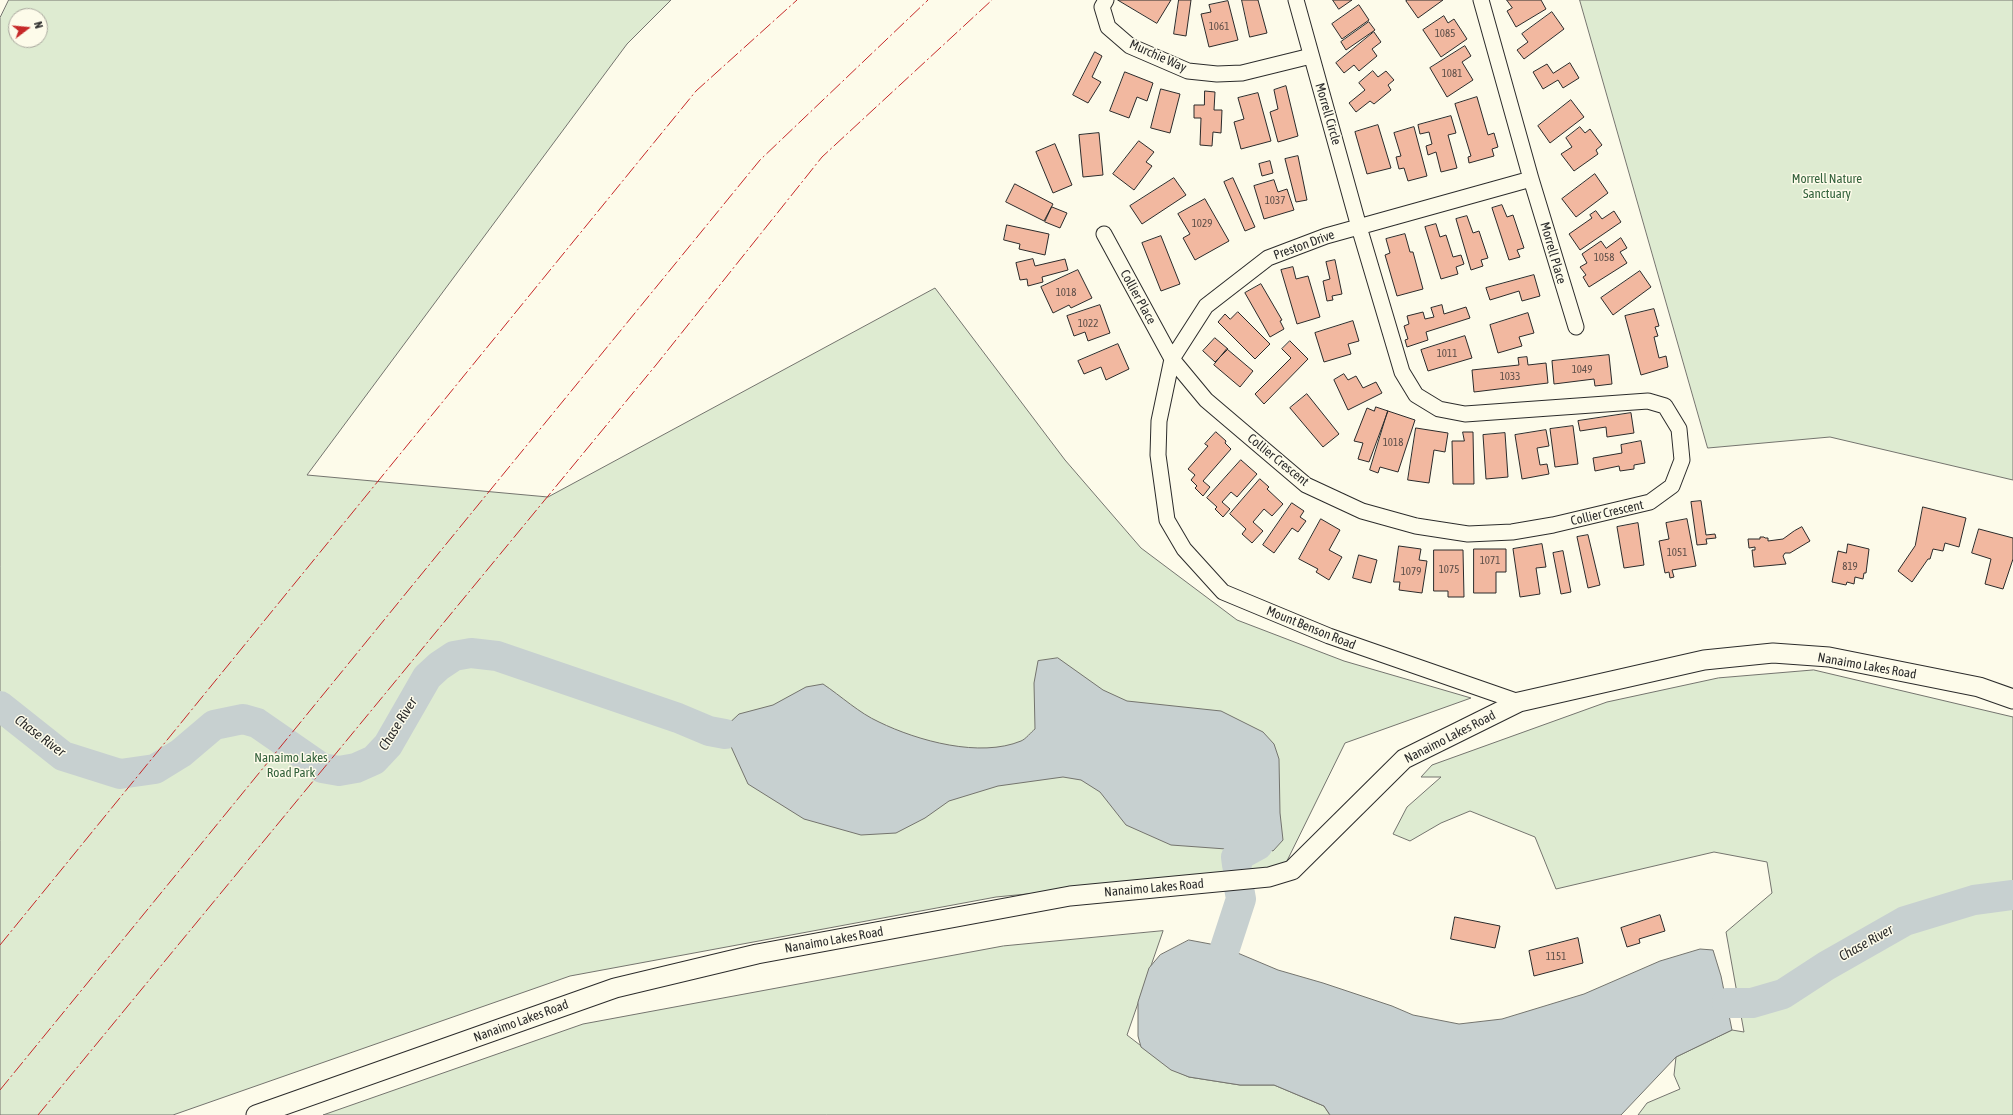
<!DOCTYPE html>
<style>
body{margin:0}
#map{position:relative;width:2013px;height:1115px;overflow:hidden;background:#fdfbea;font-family:"Asap Condensed",sans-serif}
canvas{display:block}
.north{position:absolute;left:8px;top:8px;width:40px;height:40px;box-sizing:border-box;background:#fdfbea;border:1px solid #a9a89e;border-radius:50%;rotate:74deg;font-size:11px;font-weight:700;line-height:16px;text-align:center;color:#2b2b2b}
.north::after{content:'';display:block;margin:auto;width:14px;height:18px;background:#c62828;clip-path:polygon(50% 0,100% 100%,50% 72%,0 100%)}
</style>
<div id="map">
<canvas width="2013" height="1115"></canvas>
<div class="north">N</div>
</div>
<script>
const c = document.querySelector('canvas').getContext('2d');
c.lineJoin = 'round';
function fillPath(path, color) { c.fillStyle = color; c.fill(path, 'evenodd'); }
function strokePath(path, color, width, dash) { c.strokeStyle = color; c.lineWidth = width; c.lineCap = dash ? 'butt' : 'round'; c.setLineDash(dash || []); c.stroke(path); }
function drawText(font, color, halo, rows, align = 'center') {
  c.font = font + ' "Asap Condensed",sans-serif'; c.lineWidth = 3; c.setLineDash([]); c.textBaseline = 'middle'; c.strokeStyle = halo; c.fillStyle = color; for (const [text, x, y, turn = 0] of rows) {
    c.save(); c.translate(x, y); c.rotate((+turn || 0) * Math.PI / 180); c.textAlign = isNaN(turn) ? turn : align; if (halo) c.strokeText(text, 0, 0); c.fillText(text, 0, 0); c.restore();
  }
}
const green = new Path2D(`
 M9 0H671L627 44 307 475 548 497 935 288 1065 460 1141 548 1237 620 1344 661 1471 698 1345 743 1283 869 996 897 570 976 173 1115H0V18ZM16 16H40V40H16Z
 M1580 0H2013V480L1830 437 1708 448Z
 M1814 670 2013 717V1115H1638L1647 1103 1680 1089 1674 1075 1676 1057 1732 1030 1744 1032 1726 932 1772 893 1767 862 1714 852 1556 889 1535 837 1470 811 1441 823 1410 841 1393 834 1407 807 1441 777H1421L1432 765 1607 702 1718 678Z
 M1163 931 1127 1035 1171 1069 1189 1077 1240 1085H1274L1324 1106 1330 1115H323L583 1024 1003 946Z`);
const water = new Path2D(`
 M1058 658 1103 690 1127 701 1221 711 1263 732 1274 744 1279 759 1280 813 1283 840 1273 851 1258 845 1226 849 1171 845 1126 825 1100 792 1081 780 1063 777 998 786 949 801 925 818 896 833 861 835 804 819 748 784 723 729 739 714 773 705 806 687 823 684C841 696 859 713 879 722 918 741 980 758 1021 741 1026 739 1031 732 1035 729L1034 683 1038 661Z
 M1189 940 1221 946 1278 970 1323 983 1392 1006 1413 1015 1459 1024 1502 1019 1584 994 1660 961 1700 949 1713 950 1721 976 1732 1030 1676 1057 1621 1115H1330L1324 1106 1274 1085H1240L1189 1077 1171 1070 1141 1047 1138 1036V1002L1149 968 1160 955Z`);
const river = new Path2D(`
 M0 706 63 756 120 774 155 769 181 753 214 725 243 719 257 723 322 768 339 771 356 768 374 760 388 745 427 677 439 666 454 656 471 653 497 656 678 718 709 731 725 734
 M1237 865 1236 857 1258 845
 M1225 948 1241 899 1238 882
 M1727 1003H1752L1783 994 1826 966 1905 921 1974 900 2013 895`);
const building = new Path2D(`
 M1118 0H1171L1157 23Z
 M1179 0H1191L1186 36 1174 34Z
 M1242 0H1258L1267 33 1250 37Z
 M1333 0H1352L1339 9Z
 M1408 0H1443L1418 18 1406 1Z
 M1507 0H1541L1546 9 1516 27 1507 11 1512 8Z
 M1228 1 1238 40 1209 47 1201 14 1211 12 1209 5Z
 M1359 5 1369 20 1342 39 1332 24Z
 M1552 12 1564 29 1524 59 1517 50 1528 42 1522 34Z
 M1444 16 1448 23 1454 19 1467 39 1441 57 1423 30Z
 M1369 22 1375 30 1346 50 1341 42Z
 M1374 32 1381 42 1372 49 1377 56 1359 71 1354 65 1344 73 1336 63Z
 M1465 46 1471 56 1462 62 1473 80 1447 97 1430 68Z
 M1095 52 1102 56 1092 77 1101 82 1088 103 1073 95Z
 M1570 63 1579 78 1563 88 1558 80 1543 89 1533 72 1547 64 1553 73Z
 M1373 71 1378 77 1386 71 1394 80 1388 85 1391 90 1374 104 1370 101 1356 112 1349 103 1365 90 1359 83Z
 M1125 72 1153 83 1147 101 1137 97 1129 118 1110 111Z
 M1286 86 1298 136 1278 142 1270 112 1278 109 1274 90Z
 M1161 89 1180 94 1170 133 1151 128Z
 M1205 91 1215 92 1214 110H1222L1221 133 1213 132 1212 146 1200 145 1201 118H1194V105H1204Z
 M1258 93 1271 141 1241 149 1234 122 1244 119 1238 98Z
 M1477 97 1488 135 1494 133 1498 147 1492 149 1494 156 1469 163 1468 157 1471 156 1455 104Z
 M1571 100 1584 117 1550 143 1538 126Z
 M1451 116 1456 133 1448 135 1457 168 1441 172 1436 152 1428 155 1426 146 1432 144 1429 132 1420 134 1418 125Z
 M1378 125 1391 168 1367 174 1355 132Z
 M1414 127 1427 176 1408 181 1404 168 1399 169 1396 157 1401 156 1394 133Z
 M1580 127 1585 133 1590 129 1602 145 1596 150 1598 154 1574 171 1561 154 1572 147 1566 138Z
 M1099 133 1103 175 1083 177 1079 135Z
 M1139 141 1154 152 1146 162 1152 166 1134 190 1113 174Z
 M1055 144 1072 185 1053 193 1036 152Z
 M1298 156 1307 200 1296 202 1285 159Z
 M1270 161 1273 173 1262 176 1259 164Z
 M1595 174 1608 193 1576 217 1562 199Z
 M1174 178 1186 195 1142 224 1130 206Z
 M1233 178 1255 227 1245 231 1224 182Z
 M1274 180 1278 192 1287 189 1294 210 1264 219 1254 186Z
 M1015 184 1053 204 1044 221 1006 202Z
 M1205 199 1229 241 1195 260 1183 238 1190 234 1178 214Z
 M1502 205 1507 217 1513 215 1524 248 1517 250 1520 257 1509 260 1492 208Z
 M1052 207 1067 213 1060 228 1045 222Z
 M1596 211 1602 219 1614 211 1621 222 1580 250 1569 234 1592 218 1590 215Z
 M1467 216 1473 233 1479 231 1488 258 1481 260 1483 266 1471 270 1456 219Z
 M1436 224 1440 237 1446 235 1453 257 1461 255 1464 264 1456 267 1458 274 1441 279 1425 227Z
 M1007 225 1049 234 1045 255 1019 249 1020 244 1004 240Z
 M1405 234 1410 252H1413L1423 289 1397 296 1385 255 1390 253 1386 239Z
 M1161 236 1180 284 1161 291 1142 243Z
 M1621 238 1627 248 1620 252 1627 263 1589 287 1583 277 1586 275 1580 267 1587 263 1582 254 1601 241 1606 248Z
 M1033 259 1035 266 1065 259 1068 270 1042 277 1043 282 1028 286 1027 279 1020 280 1016 263Z
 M1335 260 1342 294 1332 296 1333 300 1327 301 1323 281 1330 279 1326 262Z
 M1293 267 1296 279 1308 276 1320 317 1297 324 1281 270Z
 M1078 270 1092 298 1071 308 1069 305 1053 313 1041 287Z
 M1640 271 1651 287 1613 315 1601 298Z
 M1534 275 1540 296 1522 301 1519 291 1490 300 1486 288Z
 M1261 284 1282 320 1280 321 1284 329 1270 337 1245 293Z
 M1100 305 1110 333 1088 341 1085 332 1074 336 1067 316Z
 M1442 305 1444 314 1466 307 1470 318 1426 332 1428 340 1407 347 1405 340 1408 339 1404 326 1409 324 1407 316 1423 312 1425 319 1434 317 1431 308Z
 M1654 309 1659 326 1655 327 1658 336 1654 337 1659 358 1666 356 1668 367 1641 375 1625 316Z
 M1238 312 1270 344 1255 359 1218 322 1225 314 1230 319Z
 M1528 313 1534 333 1519 337 1522 346 1498 353 1490 325Z
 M1353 321 1359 341 1348 344 1351 354 1324 362 1315 333Z
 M1465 336 1472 358 1428 371 1421 350Z
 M1215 338 1228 349 1215 362 1203 351Z
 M1290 341 1308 359 1264 404 1255 394 1291 358 1282 349Z
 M1118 344 1129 369 1106 380 1101 367 1084 374 1078 361Z
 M1227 349 1253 371 1240 387 1214 365Z
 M1609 355 1612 384 1595 386 1594 379 1554 384 1552 361Z
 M1527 357 1528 365 1546 363 1548 383 1474 392 1472 370 1519 365 1518 358Z
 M1344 374 1348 380 1356 376 1363 388 1376 382 1382 393 1348 410 1334 380Z
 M1307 394 1339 434 1323 447 1290 408Z
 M1376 407 1388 411 1369 462 1358 459 1363 443 1354 441 1367 408 1374 411Z
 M1388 411 1415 420 1398 472 1380 467 1378 473 1370 470Z
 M1631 413 1634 433 1607 437 1606 427 1580 431 1578 421Z
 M1573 426 1578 464 1555 467 1550 429Z
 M1416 428 1448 433 1445 452 1434 450 1429 483 1408 480Z
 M1546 430 1549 446 1537 448 1540 465 1547 464 1549 474 1522 479 1515 435Z
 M1216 432 1226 441 1225 443 1231 449 1203 481 1210 487 1203 496 1195 488 1197 486 1191 480 1195 475 1188 469 1208 446 1205 444Z
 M1463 432H1473L1474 484H1453L1452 441H1464Z
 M1505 433 1508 477 1486 479 1483 435Z
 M1641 441 1645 463 1634 465V469L1620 471 1619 466 1595 471 1593 458 1622 453 1621 445Z
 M1241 460 1257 474 1237 497 1231 492 1222 502 1230 509 1223 517 1215 509 1217 507 1207 498Z
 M1260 479 1269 487 1267 489 1283 504 1272 516 1264 509 1253 522 1263 531 1252 543 1242 534 1246 529 1230 514Z
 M1701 501 1706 535 1715 534 1716 538 1706 539 1707 544 1697 545 1691 502Z
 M1292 503 1304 511 1300 517 1306 521 1298 532 1292 528 1274 553 1263 545Z
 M1923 507 1966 518 1959 547 1945 543 1943 551 1933 549 1930 559H1928L1912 582 1898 571 1915 546Z
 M1321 519 1340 530 1329 550 1342 557 1329 580 1316 572 1318 569 1299 559Z
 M1687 519 1696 566 1672 570 1674 577 1670 578 1669 572 1665 573 1659 541 1669 539 1666 523Z
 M1638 523 1644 565 1624 568 1617 527Z
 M1802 527 1810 541 1790 553H1785L1783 556 1786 564 1754 567 1752 550H1755V547L1749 548 1748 539H1760V537H1764L1765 538H1768V541L1783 539 1794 531Z
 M1979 529 2013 538V559L2003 589 1985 584 1991 559 1972 553Z
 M1588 535 1600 585 1588 588 1577 537Z
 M1542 544 1546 567 1536 568 1540 594 1520 597 1513 549Z
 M1848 544 1869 549 1866 573H1864L1863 579 1855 577 1854 584 1847 582 1846 585 1832 582 1838 551 1846 553Z
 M1399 546 1421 549 1419 560 1427 561 1422 593 1399 590 1400 582H1394Z
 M1474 549H1506V572H1496V593H1474Z
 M1434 550H1463L1464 597H1448V591H1434Z
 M1563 551 1571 592 1561 594 1553 553Z
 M1359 555 1377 560 1371 583 1353 578Z
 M1660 915 1665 931 1639 939 1640 943 1627 947 1621 928Z
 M1455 917 1500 926 1495 948 1451 939Z
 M1578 938 1583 963 1534 976 1529 951Z`);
const minor = new Path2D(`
 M1106 0 1102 7 1108 27 1130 46 1188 71 1217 74 1242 73 1311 56
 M1481 0 1531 179 1576 327
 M1104 234 1172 359 1206 400 1306 485 1362 511 1416 526 1468 534 1512 532 1553 525 1650 502 1672 486 1682 460 1679 429 1665 406 1648 401 1465 414 1439 409 1416 395 1402 372 1359 227 1296 0
 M1519 702 1329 636 1223 592 1184 549 1167 520 1158 455 1159 421 1172 359 1206 306 1268 258 1326 236 1531 179`);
const tertiary = new Path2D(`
 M256 1115 615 988 757 954 1070 896 1269 877 1292 870 1404 759 1519 702 1704 660 1773 653 1829 657 1979 687 2013 699`);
const power = new Path2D(`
 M0 945 696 91 797 0
 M0 1090 760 160 928 0
 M38 1115 656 365 822 157 992 0`);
const numberNames = [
 ["1061",1219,27],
 ["1085",1445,34],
 ["1081",1452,74],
 ["1037",1275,201],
 ["1029",1202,224],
 ["1058",1604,258],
 ["1018",1066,293],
 ["1022",1088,324],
 ["1011",1447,354],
 ["1049",1582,370],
 ["1033",1510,377],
 ["1018",1393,443],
 ["1051",1677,553],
 ["1071",1490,561],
 ["819",1850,567],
 ["1075",1449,570],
 ["1079",1411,572],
 ["1151",1556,957]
];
const streetNames = [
 ["Murchie Way",1158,56,24],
 ["Morrell Circle",1328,114,74],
 ["Preston Drive",1304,245,-20],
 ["Morrell Place",1553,253,74],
 ["Collier Place",1138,297,61],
 ["Collier Crescent",1278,460,39],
 ["Collier Crescent",1607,513,-13],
 ["Mount Benson Road",1311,628,22],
 ["Nanaimo Lakes Road",1867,666,10],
 ["Nanaimo Lakes Road",1450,737,-27],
 ["Nanaimo Lakes Road",1154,888,-5],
 ["Nanaimo Lakes Road",834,940,-10],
 ["Nanaimo Lakes Road",521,1021,-20]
];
const parkNames = [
 ["Morrell Nature",1827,179],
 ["Sanctuary",1827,194],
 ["Nanaimo Lakes",291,758],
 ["Road Park",291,773]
];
const waterNames = [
 ["Chase River",398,724,-58],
 ["Chase River",40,736,37],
 ["Chase River",1866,943,-29]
];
fillPath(green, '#deebd1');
strokePath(green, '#74746e', 1);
fillPath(water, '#c7d0d0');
strokePath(water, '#74746e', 1);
strokePath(river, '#c7d0d0', 30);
fillPath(building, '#f2b8a0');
strokePath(building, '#2b2b2b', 1);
strokePath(minor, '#2b2b2b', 17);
strokePath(tertiary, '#2b2b2b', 21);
strokePath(minor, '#fdfbea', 15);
strokePath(tertiary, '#fdfbea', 19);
strokePath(power, '#c62828', 1, [14, 3, 2, 3]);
drawText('11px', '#5d4e48', null, numberNames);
drawText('13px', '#2b2b2b', '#fdfbea', streetNames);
drawText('13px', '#34623c', '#fdfbea', parkNames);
drawText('italic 14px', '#2b2b2b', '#fdfbea', waterNames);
</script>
